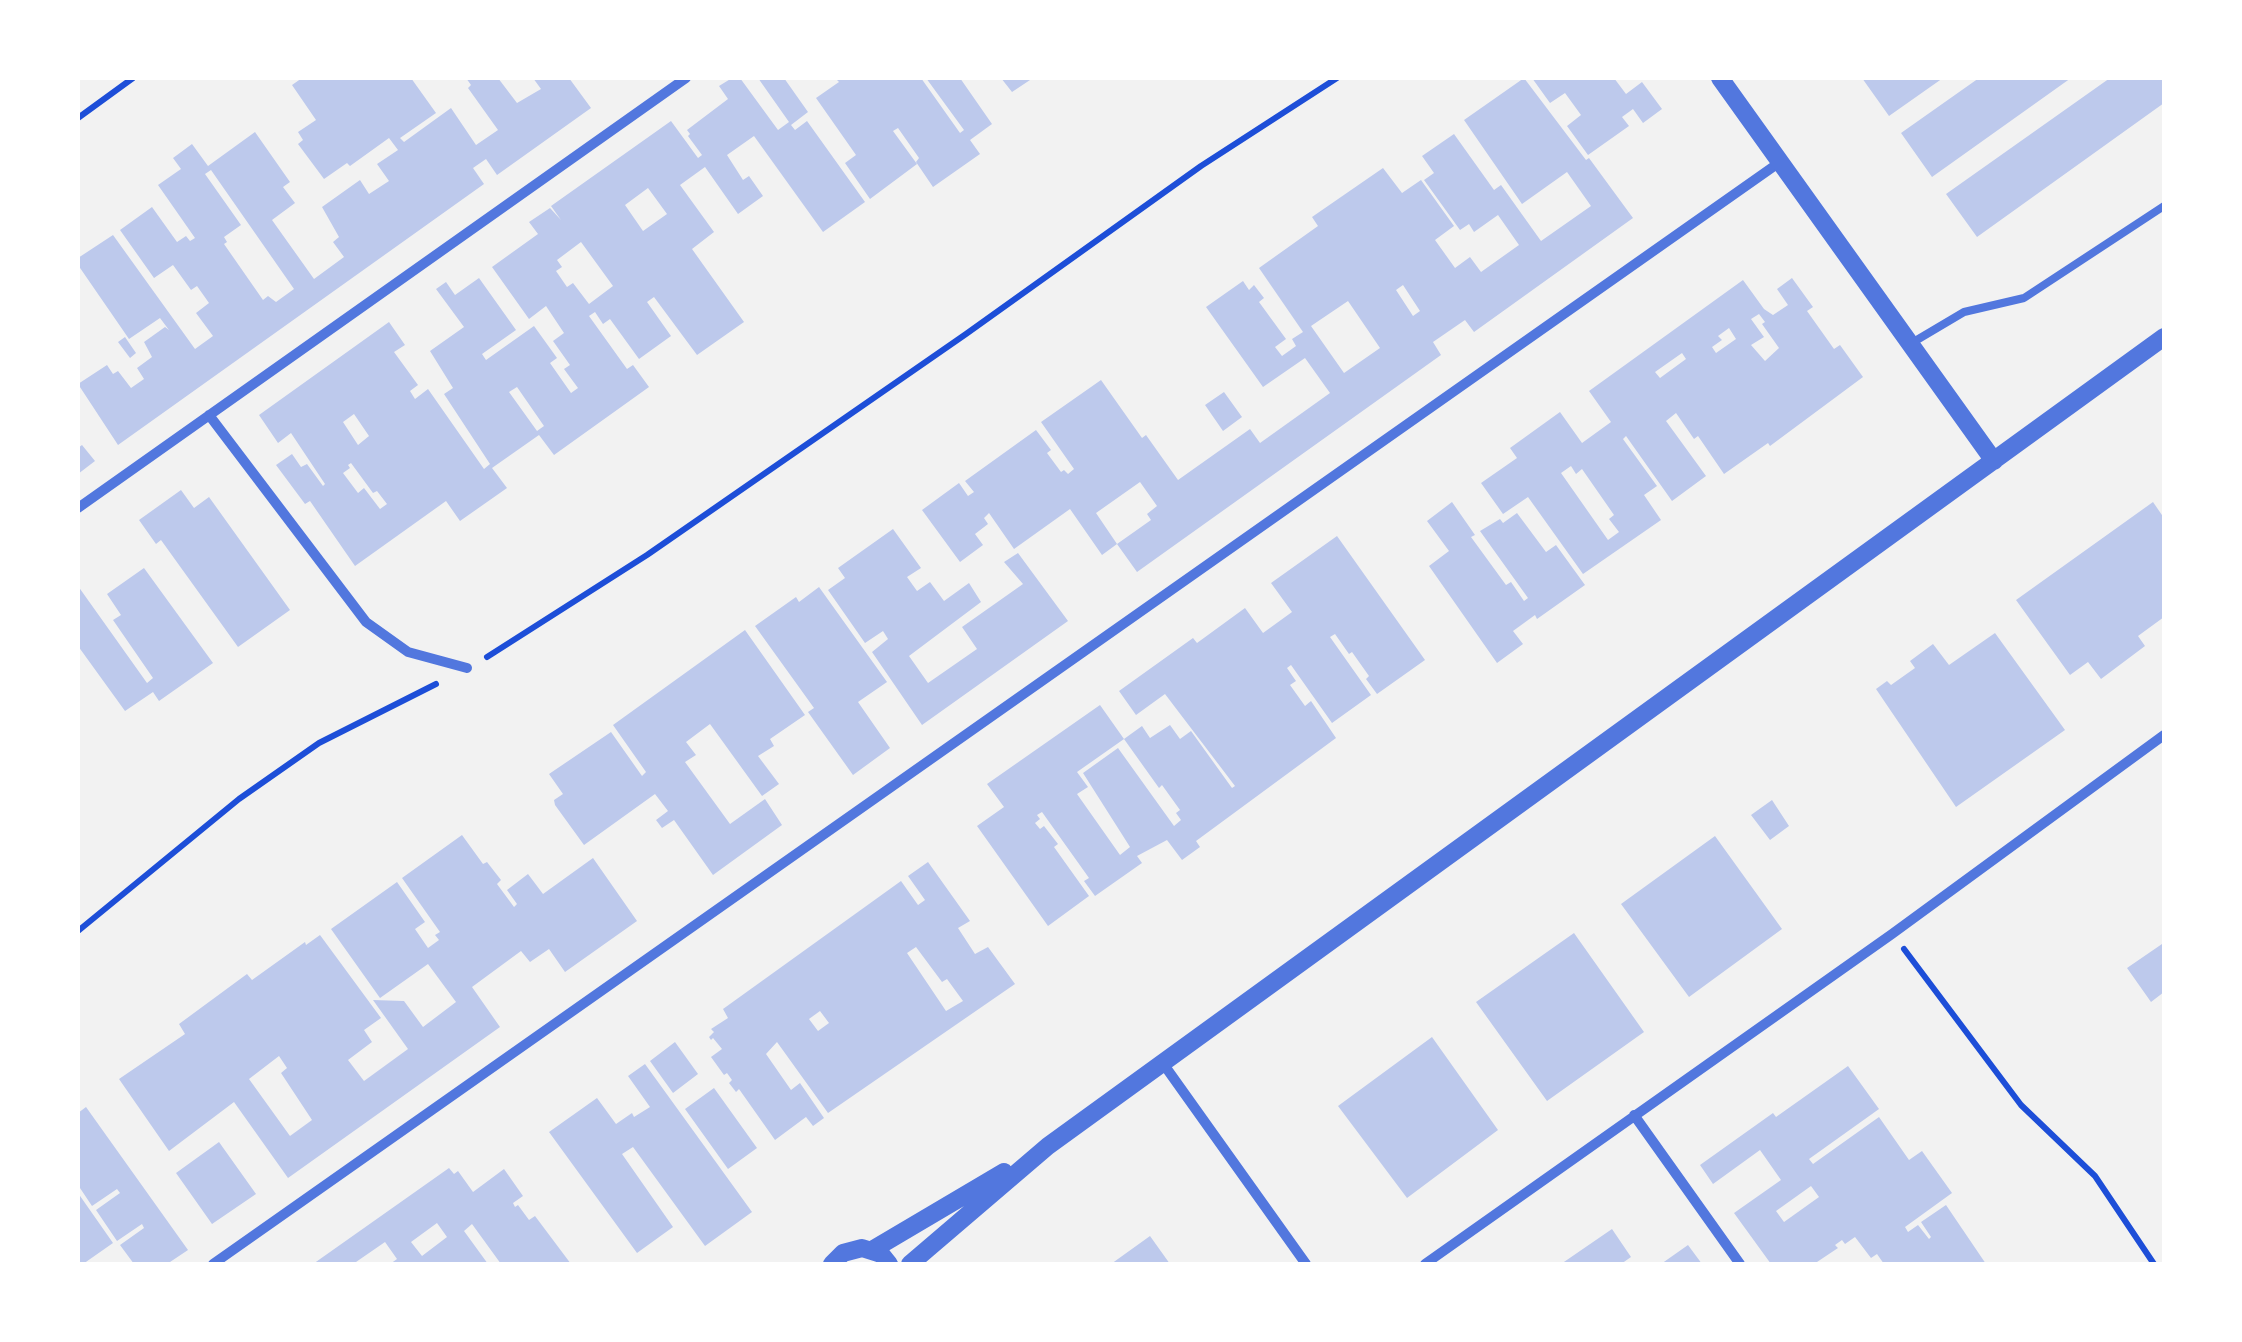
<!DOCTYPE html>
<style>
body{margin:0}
#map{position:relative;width:2242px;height:1342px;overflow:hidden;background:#f2f2f2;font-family:Roboto,sans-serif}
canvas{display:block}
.frame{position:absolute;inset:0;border:80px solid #fff;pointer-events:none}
</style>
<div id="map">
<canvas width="2242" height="1342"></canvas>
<div class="frame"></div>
</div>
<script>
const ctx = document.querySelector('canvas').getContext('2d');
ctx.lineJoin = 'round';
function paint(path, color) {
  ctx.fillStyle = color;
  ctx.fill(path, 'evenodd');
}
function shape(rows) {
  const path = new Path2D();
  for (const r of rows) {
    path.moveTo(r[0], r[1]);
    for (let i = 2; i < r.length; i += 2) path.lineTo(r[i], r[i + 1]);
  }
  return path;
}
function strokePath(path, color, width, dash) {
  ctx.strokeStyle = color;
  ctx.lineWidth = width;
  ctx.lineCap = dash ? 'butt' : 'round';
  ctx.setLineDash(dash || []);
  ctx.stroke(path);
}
paint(shape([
 [302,78,411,78,436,113,400,138,404,142,451,108,476,145,498,130,468,88,471,85,466,78,498,78,517,103,541,89,533,78,569,78,591,108,497,175,486,159,473,168,484,184,118,445,78,384,107,365,113,374,118,371,131,388,144,379,137,368,152,357,144,342,165,327,169,330,160,318,129,339,78,265,78,258,113,235,195,349,213,336,196,313,209,303,197,286,191,290,173,265,154,278,120,230,152,207,177,242,186,236,190,241,195,238,158,185,181,169,173,158,192,144,208,166,255,132,290,182,283,187,295,203,272,220,314,279,344,257,333,242,339,237,322,207,360,180,369,194,389,181,377,164,398,150,389,138,350,166,347,163,324,179,298,144,303,140,298,132,316,120,292,85],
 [211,170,294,289,276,302,268,296,263,300,224,244,227,242,224,237,241,225,205,174],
 [732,78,740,78,778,130,789,122,758,78,784,78,808,112,791,125,795,130,807,121,865,202,823,232,754,136,727,155,743,180,749,176,763,196,738,214,705,167,680,185,714,232,692,249,744,322,697,355,654,297,647,302,671,336,639,359,610,319,603,324,595,312,589,316,627,369,633,365,649,387,554,455,539,435,492,468,507,488,460,521,446,501,355,566,310,501,305,504,276,465,292,454,301,467,307,464,323,486,325,484,291,433,278,443,259,415,389,322,405,345,394,352,418,385,410,391,415,399,428,389,484,469,490,464,444,394,453,388,430,351,464,327,436,289,446,282,455,295,479,278,516,330,482,354,486,360,534,326,557,358,550,363,571,393,578,388,564,369,570,365,553,341,564,333,546,306,529,319,492,267,538,234,529,222,550,208,561,220,551,206,671,121,698,158,702,155,688,136,690,134,687,130,728,99,719,86],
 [648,188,667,214,643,231,625,205],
 [581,242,613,286,589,304,573,283,567,287,556,271,562,267,557,260],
 [517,387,544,426,537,431,509,392],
 [354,414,369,436,358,445,343,422],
 [351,463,373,493,377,491,387,504,380,509,364,488,358,493,343,473,350,468,348,465],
 [835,78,921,78,960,133,964,130,926,78,960,78,992,124,970,140,980,154,933,187,916,162,919,158,898,128,893,131,917,164,870,199,845,163,856,155,816,98,839,82],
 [1001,78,1033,78,1012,92],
 [1524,78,1586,160,1589,158,1633,218,1474,332,1465,320,1433,342,1441,355,1137,572,1117,544,1151,520,1147,514,1157,506,1140,482,1096,513,1117,544,1102,555,1070,509,1014,549,989,513,984,518,988,524,975,534,983,545,960,562,922,510,959,483,968,496,974,492,965,481,1036,430,1051,450,1047,453,1061,472,1064,470,1068,474,1074,469,1041,422,1101,380,1142,438,1146,435,1178,480,1250,429,1260,443,1330,393,1305,358,1263,387,1206,307,1243,281,1249,290,1254,285,1264,298,1259,302,1286,339,1275,347,1282,356,1296,346,1292,339,1303,332,1259,268,1318,226,1312,217,1383,168,1402,193,1421,180,1454,226,1435,240,1455,268,1470,257,1481,272,1519,245,1498,215,1474,232,1469,224,1460,230,1424,180,1434,173,1422,156,1454,134,1494,190,1501,185,1541,241,1591,206,1567,172,1522,204,1464,120],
 [1403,285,1420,311,1413,316,1396,290],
 [1348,301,1380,348,1344,373,1311,326],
 [1532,78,1614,78,1626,94,1642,82,1662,109,1643,123,1633,109,1622,117,1629,126,1588,155,1567,126,1581,115,1565,93,1550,103],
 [1862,78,1943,78,1889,116],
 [1979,78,2071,78,1932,177,1901,133],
 [2110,78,2164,78,2164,103,1977,237,1946,194],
 [1792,278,1813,307,1807,311,1834,349,1840,345,1863,377,1770,446,1768,443,1724,474,1698,436,1694,439,1676,413,1666,421,1706,476,1672,501,1626,436,1623,439,1657,486,1644,495,1661,520,1583,574,1528,497,1503,514,1481,483,1517,458,1510,448,1560,412,1582,443,1611,422,1589,391,1743,280,1764,309,1773,315,1788,305,1777,289],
 [1759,314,1765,322,1762,324,1779,348,1765,361,1751,345,1764,337,1751,319],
 [1729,328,1736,339,1716,353,1712,347,1722,340,1718,336],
 [1682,353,1686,359,1660,378,1655,372],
 [1571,466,1576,474,1582,469,1614,515,1609,519,1619,532,1608,540,1561,473],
 [125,337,136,353,130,358,118,342],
 [1224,392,1242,417,1223,431,1205,405],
 [82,445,95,461,78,474,78,448],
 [181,490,194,508,209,497,290,610,238,647,161,540,156,544,139,520],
 [1452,502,1475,535,1471,537,1506,585,1511,582,1524,601,1528,598,1480,531,1500,519,1503,523,1517,513,1546,552,1556,545,1585,585,1537,619,1535,615,1513,631,1523,644,1497,663,1429,566,1449,551,1427,521],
 [2153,502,2164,518,2164,617,2138,636,2145,646,2101,679,2088,662,2070,675,2016,600],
 [893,529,921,568,907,577,917,591,930,582,944,601,969,583,981,602,909,656,928,683,977,649,962,627,1023,584,1004,562,1018,553,1068,621,922,725,872,652,888,639,883,631,865,643,828,590,845,578,838,568],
 [1337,536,1425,660,1377,694,1366,679,1369,676,1352,652,1349,654,1335,634,1330,637,1371,695,1332,723,1291,665,1287,668,1296,681,1290,685,1305,706,1311,701,1336,738,1196,841,1200,847,1182,860,1167,840,1137,856,1142,863,1095,896,1084,881,1089,878,1042,812,1037,815,1040,819,1035,823,1040,829,1044,826,1058,844,1054,847,1089,896,1048,926,977,826,1004,807,987,784,1100,705,1124,739,1142,726,1150,738,1170,725,1180,739,1191,731,1232,788,1235,786,1165,694,1136,715,1119,691,1193,638,1197,643,1245,608,1263,633,1292,612,1271,583],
 [1124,739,1159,788,1162,785,1180,810,1176,813,1181,820,1174,826,1118,748,1083,773,1130,847,1120,855,1077,794,1088,787,1077,772],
 [144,568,213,663,159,701,153,692,125,711,78,646,78,586,147,683,153,678,113,620,121,615,107,594],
 [819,587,887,682,858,702,890,748,853,775,808,712,814,708,755,626,796,597,799,602],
 [745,630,805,715,770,739,774,746,758,756,779,784,762,796,710,724,686,742,696,755,685,762,730,824,765,799,782,825,713,875,674,820,662,828,656,820,668,811,655,794,584,845,555,805,554,800,563,794,549,774,611,732,642,776,646,772,613,725],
 [1995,633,2065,730,1956,807,1876,689,1887,681,1891,685,1915,668,1910,661,1933,644,1949,665],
 [1772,800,1789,826,1770,840,1751,815],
 [462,835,483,864,487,862,501,880,497,884,514,907,517,904,507,890,528,874,543,894,593,858,637,921,565,972,549,949,530,962,521,951,472,987,500,1027,288,1178,234,1102,169,1151,119,1079,185,1034,179,1024,247,974,252,980,305,942,306,945,320,935,381,1018,364,1030,372,1042,348,1060,364,1081,408,1049,373,1000,404,1001,423,1027,456,1002,428,964,380,998,331,929,397,882,425,922,415,929,428,948,439,940,435,935,440,932,402,878],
 [279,1056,287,1068,281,1073,312,1120,290,1136,249,1079],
 [1715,836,1782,929,1689,997,1621,904],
 [928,862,970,921,958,928,975,954,988,947,1015,984,828,1113,777,1042,766,1054,791,1090,800,1083,824,1118,813,1126,806,1117,775,1140,739,1089,736,1092,729,1083,732,1080,727,1073,724,1075,711,1057,722,1049,713,1038,711,1040,709,1037,714,1032,711,1029,728,1018,723,1009,901,881,918,905,925,900,908,876],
 [916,947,942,982,947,979,963,1001,946,1011,907,953],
 [820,1011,829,1023,818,1031,809,1019],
 [1574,933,1644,1032,1547,1101,1476,1002],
 [2162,944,2164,948,2164,992,2151,1002,2127,968],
 [1432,1037,1498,1130,1407,1198,1338,1106],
 [675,1042,698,1074,673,1093,650,1061],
 [645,1064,752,1212,705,1246,633,1147,622,1154,673,1227,637,1253,549,1132,597,1098,616,1124,632,1113,634,1117,650,1107,628,1076],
 [1848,1066,1879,1109,1809,1159,1813,1164,1879,1117,1909,1160,1922,1151,1952,1193,1905,1227,1908,1232,1918,1225,1929,1239,1931,1237,1921,1222,1946,1205,1986,1264,1884,1264,1877,1254,1871,1258,1855,1237,1845,1244,1842,1240,1835,1245,1838,1248,1814,1264,1771,1264,1734,1213,1781,1180,1760,1150,1713,1184,1700,1165,1773,1113,1776,1117],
 [1811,1186,1819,1197,1784,1222,1776,1211],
 [714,1088,757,1148,728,1169,685,1109],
 [86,1107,188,1250,167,1264,134,1264,120,1245,144,1228,142,1224,117,1241,96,1210,120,1193,117,1189,92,1206,78,1185,78,1113],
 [219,1142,256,1194,212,1224,176,1173],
 [449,1168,454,1174,458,1171,473,1192,504,1169,523,1196,513,1203,515,1207,518,1205,529,1220,535,1216,571,1264,501,1264,472,1224,464,1231,488,1264,390,1264,397,1259,385,1242,356,1262,357,1264,313,1264],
 [437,1223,447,1237,422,1256,411,1242],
 [78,1193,113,1243,83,1264,78,1264],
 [1612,1229,1631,1257,1621,1264,1561,1264],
 [1150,1236,1170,1264,1111,1264],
 [1688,1245,1702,1264,1661,1264]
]), '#bdc9ec');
strokePath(shape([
 [78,118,133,78],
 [487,657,647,555,966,334,1201,166,1337,78],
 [78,931,239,799,319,743,436,684],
 [1904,949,2021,1105,2095,1176,2154,1264]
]), '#1d4ed8', 6);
strokePath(shape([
 [1910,344,1964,312,2024,298,2164,206]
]), '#5277de', 8);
strokePath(shape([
 [209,415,366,622,408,652,467,668],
 [78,508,686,78],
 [1162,1062,1306,1264],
 [1634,1115,1740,1264],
 [213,1264,1780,162],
 [1425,1264,1892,934,2164,735]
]), '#5277de', 10);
strokePath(shape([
 [1720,78,1994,461],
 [872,1250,1004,1172],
 [832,1264,843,1253,862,1248,881,1254,889,1264],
 [910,1264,1048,1146,2164,337]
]), '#5277de', 18);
</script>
